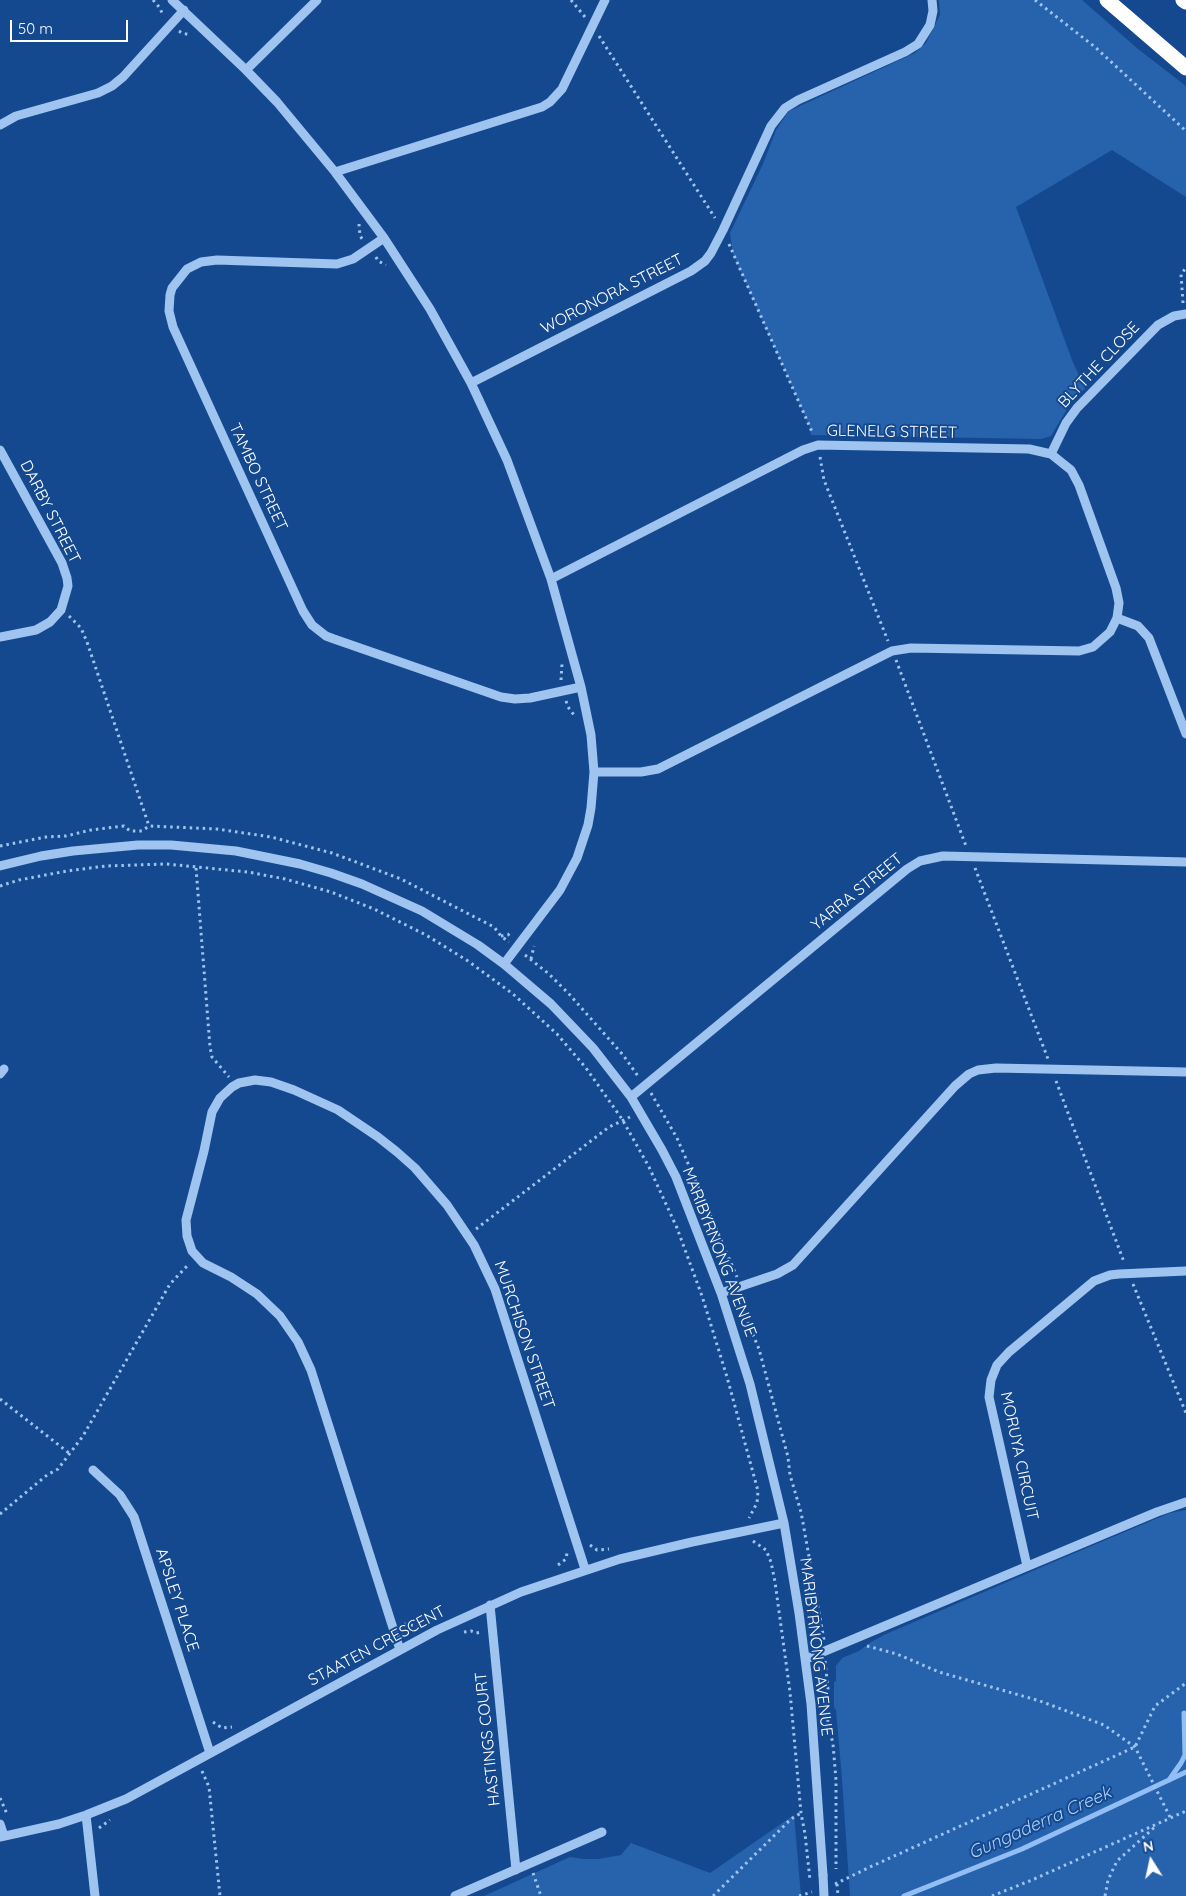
<!DOCTYPE html>
<style>
body{margin:0}
#map{position:relative;width:1186px;height:1896px;overflow:hidden;background:#15498f;font-family:Quicksand,sans-serif}
canvas{display:block}
.north{position:absolute;left:1126px;top:1836px;width:50px;height:50px;-webkit-text-stroke:4px #15498f;paint-order:stroke;rotate:350deg;font-size:14px;font-weight:700;line-height:20px;text-align:center;color:#fff}
.north::after{content:'';display:block;margin:auto;width:18px;height:22px;background:#fff;clip-path:polygon(50% 0,100% 100%,50% 72%,0 100%)}
.scale{position:absolute;left:10px;top:20px;width:118px;height:22px;box-sizing:border-box;border:2px solid #fff;border-top:0;padding-left:6px;font-size:15px;line-height:18px;white-space:nowrap;color:#fff;-webkit-text-stroke:4px #15498f;paint-order:stroke}
</style>
<div id="map">
<canvas width="1186" height="1896"></canvas>
<div class="north">N</div>
<div class="scale">50 m</div>
</div>
<script>
const ctx = document.querySelector('canvas').getContext('2d');
ctx.lineJoin = 'round';
function paint(path, color) {
  ctx.fillStyle = color;
  ctx.fill(path, 'evenodd');
}
function shape(rows) {
  const path = new Path2D();
  for (const r of rows) {
    path.moveTo(r[0], r[1]);
    for (let i = 2; i < r.length; i += 2) path.lineTo(r[i], r[i + 1]);
  }
  return path;
}
function strokePath(path, color, width, dash) {
  ctx.strokeStyle = color;
  ctx.lineWidth = width;
  ctx.lineCap = dash ? 'butt' : 'round';
  ctx.setLineDash(dash || []);
  ctx.stroke(path);
}
function label(font, color, halo, rows, align = 'center') {
  ctx.font = font + ' Quicksand,sans-serif';
  ctx.lineWidth = 4;
  ctx.setLineDash([]);
  ctx.textBaseline = 'middle';
  ctx.strokeStyle = halo;
  ctx.fillStyle = color;
  for (const [text, x, y, turn = 0] of rows) {
    ctx.save();
    ctx.translate(x, y);
    ctx.rotate((+turn || 0) * Math.PI / 180);
    ctx.textAlign = isNaN(turn) ? turn : align;
    if (halo) ctx.strokeText(text, 0, 0);
    ctx.fillText(text, 0, 0);
    ctx.restore();
  }
}
paint(shape([
 [939,0,1082,0,1138,49,1186,86,1186,197,1112,150,1016,207,1072,360,1085,389,1073,399,1051,436,1041,439,811,435,810,427,733,254,730,233,763,164,776,130,789,111,915,53,926,43,940,15],
 [1186,1510,1186,1896,850,1896,842,1779,836,1710,834,1707,834,1682,836,1681,836,1666,842,1658,859,1651,871,1642,886,1634,1070,1555,1170,1513],
 [794,1815,801,1896,484,1896,570,1857,583,1859,599,1859,621,1855,631,1843,710,1873]
]), '#2763ad');
strokePath(shape([
 [1169,1780,1181,1763,1185,1755,1184,1713],
 [904,1896,1022,1849,1186,1772]
]), '#92bef3', 5);
strokePath(shape([
 [153,0,160,8,163,16],
 [571,0,585,17],
 [1035,0,1095,47,1186,131],
 [179,31,182,33,191,35],
 [599,36,715,218],
 [359,224,360,236,363,240],
 [729,244,813,434],
 [376,257,378,261,386,265],
 [1183,303,1181,274,1186,268],
 [820,457,824,480,888,641],
 [69,616,81,628,87,642,149,826],
 [896,660,966,846],
 [561,680,562,664],
 [566,701,568,707,574,715],
 [0,846,46,837,66,836,91,830,124,826,130,831,142,831,149,826,217,829,271,837,332,853,401,879,494,927,501,936,509,942],
 [196,868,210,1047,212,1057,229,1077],
 [975,868,1048,1059],
 [0,886,19,880,67,871,106,866,166,864,248,872,285,879,331,892,374,909,426,935,468,961,513,994,557,1034,586,1068,622,1119,649,1167,677,1228,702,1296,727,1377,758,1491,757,1503,749,1518],
 [501,936,508,935,512,931],
 [525,955,549,974,570,995,623,1055,638,1076],
 [531,959,534,946],
 [1056,1081,1124,1262],
 [651,1093,677,1138,737,1277],
 [476,1229,609,1127,630,1117],
 [1133,1284,1186,1413],
 [744,1298,746,1304,743,1311,759,1349,788,1457,790,1475,801,1512,824,1640],
 [0,1399,69,1453],
 [0,1514,47,1475,58,1469,83,1436,170,1284,189,1264],
 [753,1541,766,1550,771,1562,775,1582,790,1692,801,1813,805,1834,810,1880],
 [590,1545,597,1550,609,1549],
 [558,1565,566,1559,567,1553],
 [404,1624,417,1626],
 [464,1632,471,1631,476,1633,482,1632],
 [867,1646,897,1654,939,1672,1040,1701,1104,1725,1135,1747,1170,1817],
 [825,1661,828,1689,827,1717,833,1744,836,1780,836,1869],
 [213,1722,222,1728,232,1727],
 [202,1771,209,1787,220,1896],
 [0,1798,7,1814],
 [99,1828,110,1820],
 [533,1873,541,1896],
 [835,1884,870,1867,1135,1747,1155,1706,1186,1683],
 [713,1896,791,1819,801,1813],
 [799,1896,812,1892],
 [992,1896,1032,1880,1186,1811],
 [1105,1896,1108,1880,1117,1861,1157,1825]
]), '#a0c4f0', 3, [2.5, 4]);
strokePath(shape([
 [172,0,246,70,277,102,335,172,384,238,430,309,471,383,507,460,551,579,581,687,591,735,594,772,591,808,588,825,577,858,560,890,504,964],
 [246,70,317,0],
 [0,125,16,116,98,93,112,86,123,77,184,10],
 [335,172,542,107,550,102,562,89,605,0],
 [384,238,353,259,337,264,217,260,201,262,187,269,172,288,170,295,169,311,173,327,303,611,312,625,326,636,334,639,501,697,515,699,530,698,581,687],
 [471,383,691,271,705,261,711,253,723,230,771,126,785,108,798,100,905,52,918,44,930,25,933,11,932,0],
 [0,450,62,563,67,578,68,586,61,610,50,622,36,630,0,637],
 [1051,454,1066,423,1077,408,1158,325,1174,316,1186,314],
 [551,579,803,450,818,445,1029,449,1051,454,1071,470,1079,485,1116,588,1119,603,1117,618,1110,632,1093,647,1079,651,911,648,892,651,658,769,641,772,594,772],
 [1117,618,1138,626,1149,638,1186,734],
 [0,866,41,856,73,851,138,845,171,845,236,851,300,864,331,873,362,884,422,911,478,945,504,964,551,1004,593,1048,631,1097,662,1150,676,1177,721,1293,750,1384,784,1523,799,1613,811,1704,823,1875],
 [0,1074,4,1069],
 [631,1097,907,869,920,861,943,856,1186,862],
 [721,1293,777,1274,793,1265,955,1086,969,1074,978,1070,996,1068,1186,1072],
 [93,1470,120,1495,134,1517,210,1753],
 [1027,1566,989,1397,991,1380,997,1365,1009,1352,1094,1281,1110,1275,1119,1274,1186,1271],
 [490,1605,516,1870],
 [400,1650,311,1370,298,1342,280,1316,257,1294,231,1277,203,1263,192,1251,187,1236,186,1220,204,1151,212,1112,220,1098,232,1087,239,1083,255,1080,271,1082,294,1090,338,1110,378,1137,397,1152,415,1168,447,1205,474,1245,495,1289,585,1569],
 [806,1659,1157,1512,1186,1502],
 [86,1815,95,1896],
 [0,1824,4,1836],
 [0,1837,59,1824,86,1815,126,1799,437,1630,521,1592,620,1559,692,1542,784,1523],
 [455,1896,602,1832]
]), '#a0c4f0', 9);
strokePath(shape([
 [1107,0,1186,68],
 [1183,0,1186,2]
]), '#fff', 15);
strokePath(shape([
 [837,1884,838,1896]
]), '#a0c4f0', 3, [2.5, 4]);
strokePath(shape([
 [823,1875,824,1896]
]), '#a0c4f0', 9);
label('16px', '#fff', '#15498f', [
 ["WORONORA STREET",612,294,-27],
 ["BLYTHE CLOSE",1099,365,-47],
 ["GLENELG STREET",892,432,1],
 ["TAMBO STREET",258,477,65],
 ["DARBY STREET",50,512,63],
 ["YARRA STREET",857,892,-39],
 ["MARIBYRNONG AVENUE",719,1252,69],
 ["MURCHISON STREET",524,1335,71],
 ["MORUYA CIRCUIT",1019,1456,78],
 ["APSLEY PLACE",177,1600,72],
 ["STAATEN CRESCENT",377,1646,-28],
 ["MARIBYRNONG AVENUE",816,1647,83],
 ["HASTINGS COURT",488,1739,-96]
]);
label('italic 18px', '#accef7', '#15498f', [
 ["Gungaderra Creek",1040,1823,-24]
]);
</script>
